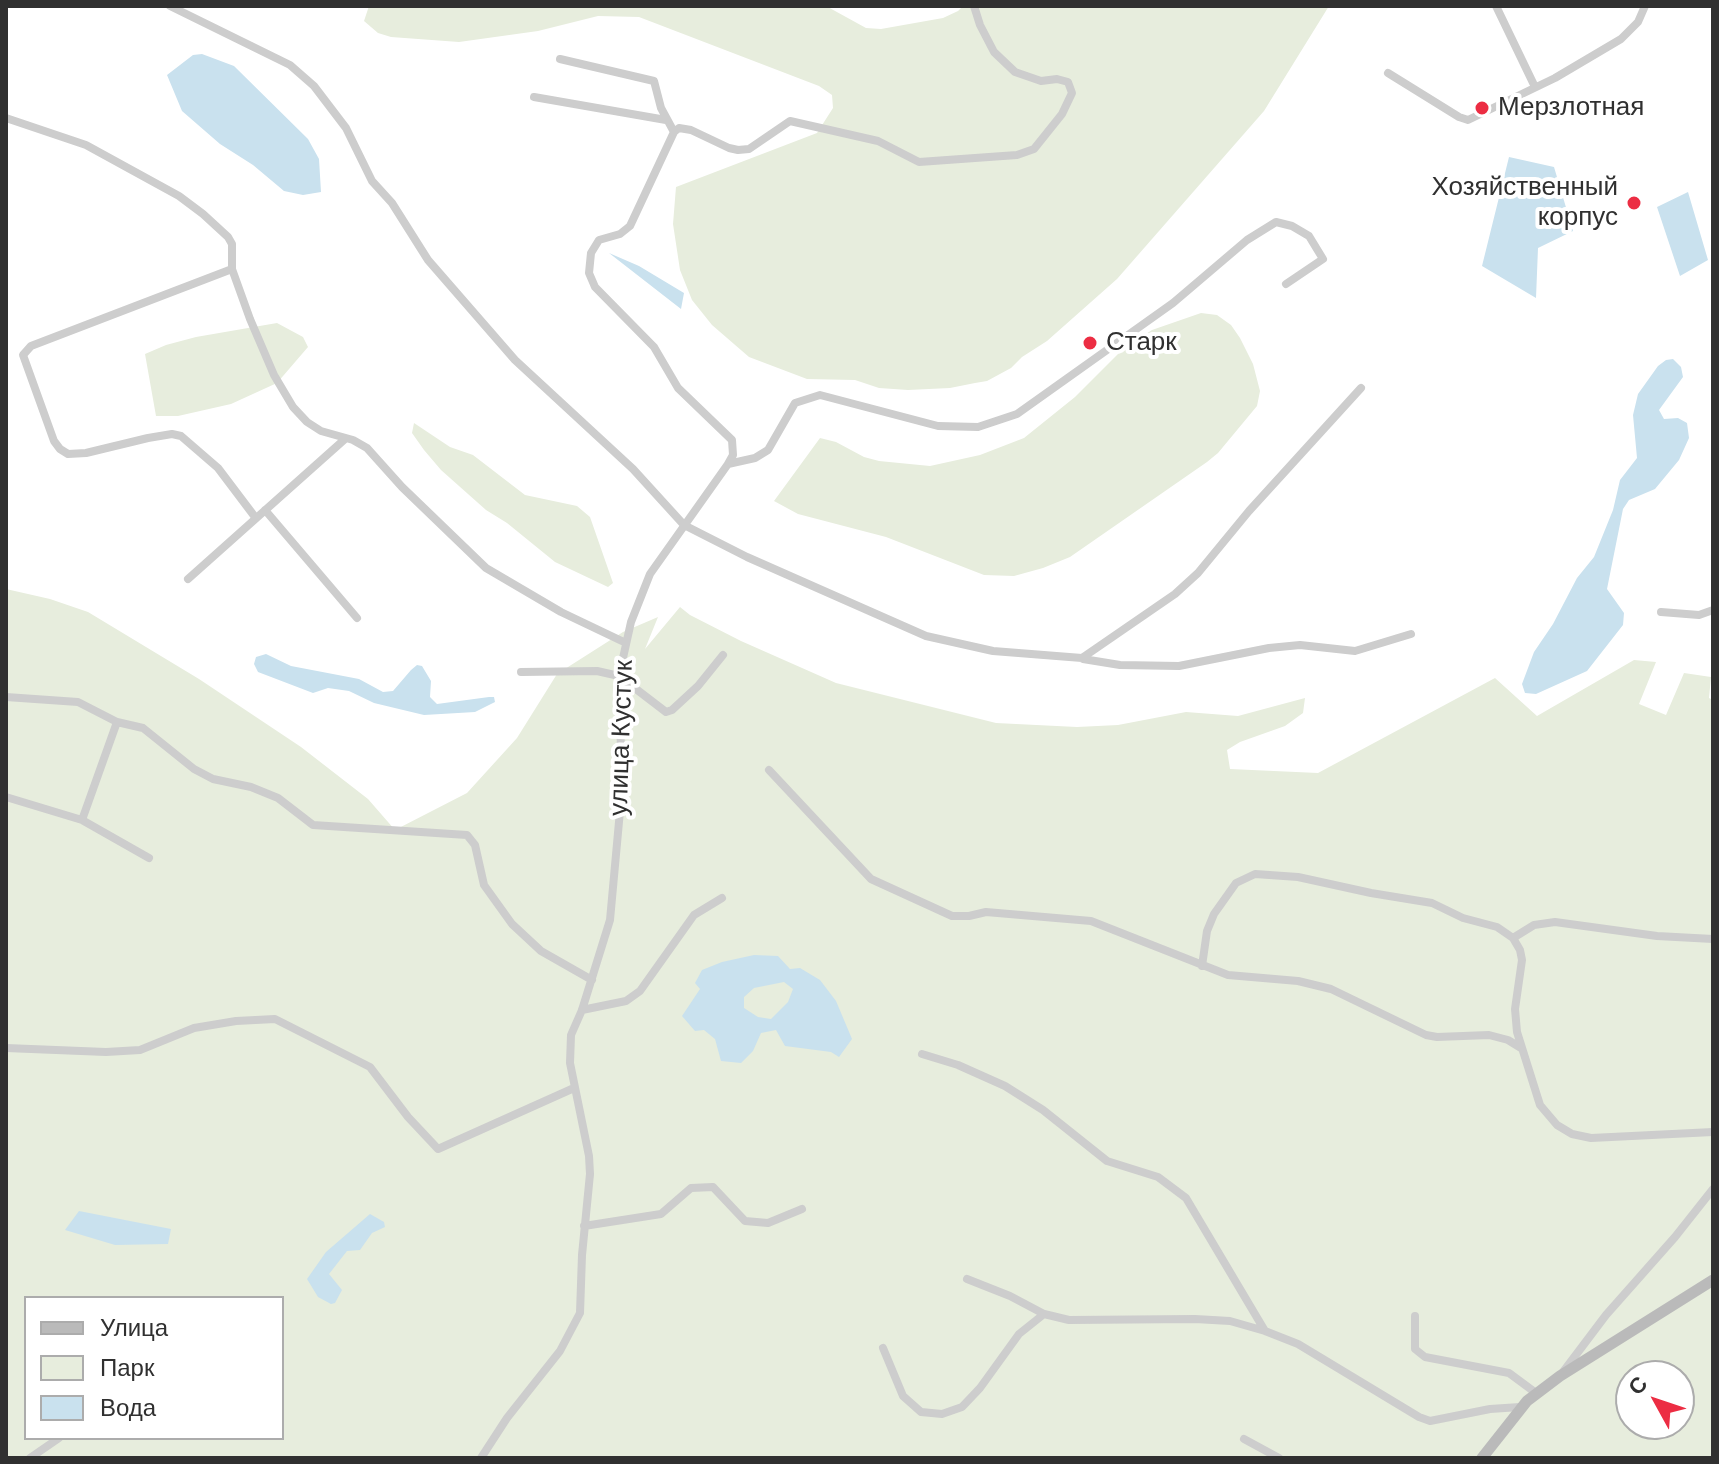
<!DOCTYPE html>
<meta charset="utf-8">
<style>
body{margin:0}
#map{position:relative;width:1719px;height:1464px;overflow:hidden;background:#fff;font-family:Helvetica,sans-serif}
canvas{display:block}
.frame{position:absolute;inset:0;border:8px solid #303030;pointer-events:none}
.legend{position:absolute;left:24px;top:1296px;width:260px;height:144px;box-sizing:border-box;background:#fff;border:2px solid #acacac;margin:0;padding:10px 14px;list-style:none;font-size:24px;color:#303030}
.legend li{display:flex;align-items:center;gap:16px;height:40px}
.legend b{width:40px;border:2px solid #acacac}
.north{position:absolute;left:1615px;top:1360px;width:80px;height:80px;box-sizing:border-box;background:#fff;border:2px solid #acacac;border-radius:50%;rotate:310deg;font-size:22px;font-weight:700;line-height:32px;text-align:center;color:#303030}
.north::after{content:'';display:block;margin:auto;width:28px;height:36px;background:#ec2d43;clip-path:polygon(50% 0,100% 100%,50% 72%,0 100%)}
</style>
<div id="map">
<canvas width="1719" height="1464"></canvas>
<div class="frame"></div>
<ul class="legend">
<li><b style="height:10px;background:#bababa"></b>Улица</li>
<li><b style="height:22px;background:#e7eddd"></b>Парк</li>
<li><b style="height:22px;background:#c9e1ee"></b>Вода</li>
</ul>
<div class="north">С</div>
</div>
<script>
const ctx = document.querySelector('canvas').getContext('2d');
ctx.lineJoin = 'round';
function paint(path, color) {
  ctx.fillStyle = color;
  ctx.fill(path, 'evenodd');
}
function shape(rows) {
  const path = new Path2D();
  for (const r of rows) {
    path.moveTo(r[0], r[1]);
    for (let i = 2; i < r.length; i += 2) path.lineTo(r[i], r[i + 1]);
  }
  return path;
}
function strokePath(path, color, width, dash) {
  ctx.strokeStyle = color;
  ctx.lineWidth = width;
  ctx.lineCap = dash ? 'butt' : 'round';
  ctx.setLineDash(dash || []);
  ctx.stroke(path);
}
function label(font, color, halo, rows, align = 'center') {
  ctx.font = font + ' Helvetica,sans-serif';
  ctx.lineWidth = 8;
  ctx.setLineDash([]);
  ctx.textBaseline = 'middle';
  ctx.strokeStyle = halo;
  ctx.fillStyle = color;
  for (const [text, x, y, turn = 0] of rows) {
    ctx.save();
    ctx.translate(x, y);
    ctx.rotate((+turn || 0) * Math.PI / 180);
    ctx.textAlign = isNaN(turn) ? turn : align;
    if (halo) ctx.strokeText(text, 0, 0);
    ctx.fillText(text, 0, 0);
    ctx.restore();
  }
}
paint(shape([
 [369,6,826,6,866,28,881,29,943,18,958,11,963,6,1329,6,1264,111,1117,279,1047,341,1022,357,1011,368,987,381,975,383,950,388,908,390,879,388,855,380,807,379,749,357,712,325,692,300,680,270,673,224,676,187,817,133,833,108,832,95,819,86,639,17,598,16,538,31,459,42,391,37,378,33,364,21],
 [1201,313,1217,315,1231,325,1240,338,1253,364,1260,391,1257,406,1218,453,1207,462,1070,557,1043,568,1014,576,984,575,886,537,798,514,774,501,820,438,836,442,864,457,879,461,930,466,980,455,1024,438,1075,397,1124,348,1152,330],
 [277,323,303,337,308,347,277,383,231,404,178,416,156,416,145,354,166,345,196,337],
 [414,423,450,447,473,455,525,495,577,506,590,517,613,583,608,587,555,562,507,523,486,510,441,470,424,450,412,433],
 [6,589,50,599,88,612,199,679,301,747,368,799,395,830,467,793,517,738,557,674,623,632,658,617,645,649,680,607,690,615,741,641,836,683,996,723,1077,727,1118,725,1186,712,1238,716,1305,698,1303,713,1285,726,1240,742,1227,750,1230,769,1318,773,1495,678,1537,716,1634,660,1656,662,1639,704,1666,715,1684,673,1711,677,1709,698,1713,700,1713,1458,6,1458],
 [26,1298,282,1298,282,1438,26,1438],
 [1631,1376,1679,1376,1679,1424,1631,1424]
]), '#e7eddd');
paint(shape([
 [202,54,234,66,308,139,319,159,321,192,303,195,284,191,253,165,220,144,182,111,167,75,193,55],
 [1509,157,1554,167,1573,231,1538,248,1536,298,1482,266],
 [1688,192,1708,260,1680,276,1657,207],
 [609,253,639,266,684,293,681,309],
 [1673,359,1681,367,1683,377,1659,410,1664,419,1678,418,1687,423,1689,438,1679,460,1655,489,1629,500,1623,509,1607,589,1624,613,1623,625,1587,671,1536,694,1525,693,1522,684,1534,652,1553,624,1577,578,1594,557,1613,510,1620,480,1637,458,1633,415,1638,394,1658,366,1666,360],
 [266,654,291,666,359,679,383,692,393,691,411,670,417,665,422,666,431,681,430,697,437,704,489,697,494,697,495,702,475,712,424,715,374,703,349,691,328,688,313,693,258,672,254,664,256,657],
 [754,955,778,956,790,969,800,968,820,980,836,1001,852,1039,839,1057,831,1052,785,1046,776,1030,761,1033,753,1051,741,1063,721,1061,715,1039,704,1030,695,1031,682,1016,700,989,695,983,702,970,722,962],
 [784,982,793,989,788,1002,771,1019,758,1017,744,1008,744,997,754,988],
 [79,1211,171,1229,168,1244,115,1245,65,1230],
 [370,1214,384,1222,385,1227,372,1233,360,1250,347,1251,329,1274,342,1290,335,1303,331,1304,318,1297,307,1279,326,1252]
]), '#c9e1ee');
strokePath(shape([
 [170,6,290,65,314,86,346,128,372,181,392,203,428,260,515,360,633,469,684,525,747,557,926,636,993,651,1082,658,1175,594,1198,573,1249,511,1361,388],
 [1496,6,1535,87],
 [560,59,654,81,661,108,674,132],
 [1388,73,1459,117,1468,120,1555,78,1621,39,1638,22,1645,6],
 [534,97,666,120],
 [6,118,86,145,179,196,203,214,228,237,232,244,232,269,250,319,274,375,293,407,307,422,321,431,353,440,367,448,402,487,486,568,561,612,626,643],
 [232,269,31,346,23,355,54,441,60,449,68,454,86,453,148,438,172,434,181,436,218,468,255,517],
 [728,464,733,455,732,440,678,388,654,347,595,287,589,273,591,253,599,240,620,234,630,226,674,132,679,128,691,130,729,148,738,150,749,149,790,121,878,141,919,162,1017,155,1034,149,1062,114,1072,93,1068,82,1057,79,1041,81,1015,72,994,52,980,25,974,6],
 [265,510,357,618],
 [188,579,345,439],
 [1661,612,1699,615,1713,610],
 [1083,659,1120,665,1179,666,1269,648,1300,645,1355,651,1411,634],
 [521,672,597,671,619,676,666,712,672,710,698,686,723,655],
 [6,697,78,702,117,722,143,728,194,769,213,779,251,787,278,798,313,825,467,835,475,845,484,885,512,924,541,951,592,980],
 [769,770,871,879,952,916,969,916,986,912,1091,921,1228,975,1298,981,1331,989,1426,1035,1437,1037,1489,1035,1508,1040,1521,1048],
 [6,797,82,820,117,722],
 [82,820,149,858],
 [1513,938,1534,925,1555,922,1657,936,1713,939],
 [1202,966,1207,931,1214,914,1236,883,1255,874,1298,877,1371,893,1432,903,1463,918,1497,927,1513,938,1520,950,1522,960,1515,1009,1517,1032,1540,1105,1557,1125,1572,1134,1591,1138,1713,1132],
 [582,1010,626,1001,640,991,694,915,722,898],
 [6,1048,106,1052,140,1050,194,1028,236,1021,275,1019,370,1067,408,1117,438,1149,574,1088],
 [922,1054,958,1065,1005,1086,1043,1110,1107,1161,1158,1177,1186,1198,1265,1331],
 [584,1226,661,1214,691,1188,713,1187,745,1221,768,1223,802,1209],
 [967,1279,1010,1296,1044,1314,1069,1320,1195,1319,1230,1321,1265,1331,1298,1344,1419,1417,1430,1421,1490,1409,1520,1407],
 [1415,1316,1415,1349,1425,1357,1509,1373,1536,1393],
 [883,1348,903,1396,921,1412,942,1414,962,1407,980,1388,1019,1334,1044,1314],
 [1563,1372,1606,1315,1675,1237,1713,1189],
 [1244,1439,1279,1458],
 [30,1458,59,1438],
 [481,1458,507,1418,560,1351,580,1313,582,1255,590,1174,589,1156,570,1063,571,1035,582,1010,610,920,622,789,619,676,631,622,650,574,728,464,755,458,768,450,795,403,820,395,938,426,978,427,1017,414,1173,303,1247,240,1276,222,1292,226,1309,236,1323,259,1286,284]
]), '#cdcdcd', 8);
strokePath(shape([
 [1482,1458,1527,1401,1560,1376,1713,1280]
]), '#bababa', 11);
for (const [x, y, r, color] of [
 [1482,108,8,"#ec2d43"],
 [1634,203,8,"#ec2d43"],
 [1090,343,8,"#ec2d43"]
]) {
  const dot = new Path2D();
  dot.arc(x, y, r, 0, 2 * Math.PI);
  ctx.fillStyle = color;
  ctx.fill(dot);
  strokePath(dot, '#fff', 3);
}
label('26px', '#303030', '#fff', [
 ["Мерзлотная",1498,108],
 ["Хозяйственный",1618,188,"right"],
 ["корпус",1618,218,"right"],
 ["Старк",1106,343]
], 'left');
label('26px', '#303030', '#fff', [
 ["улица Кустук",622,738,-88]
]);
</script>
